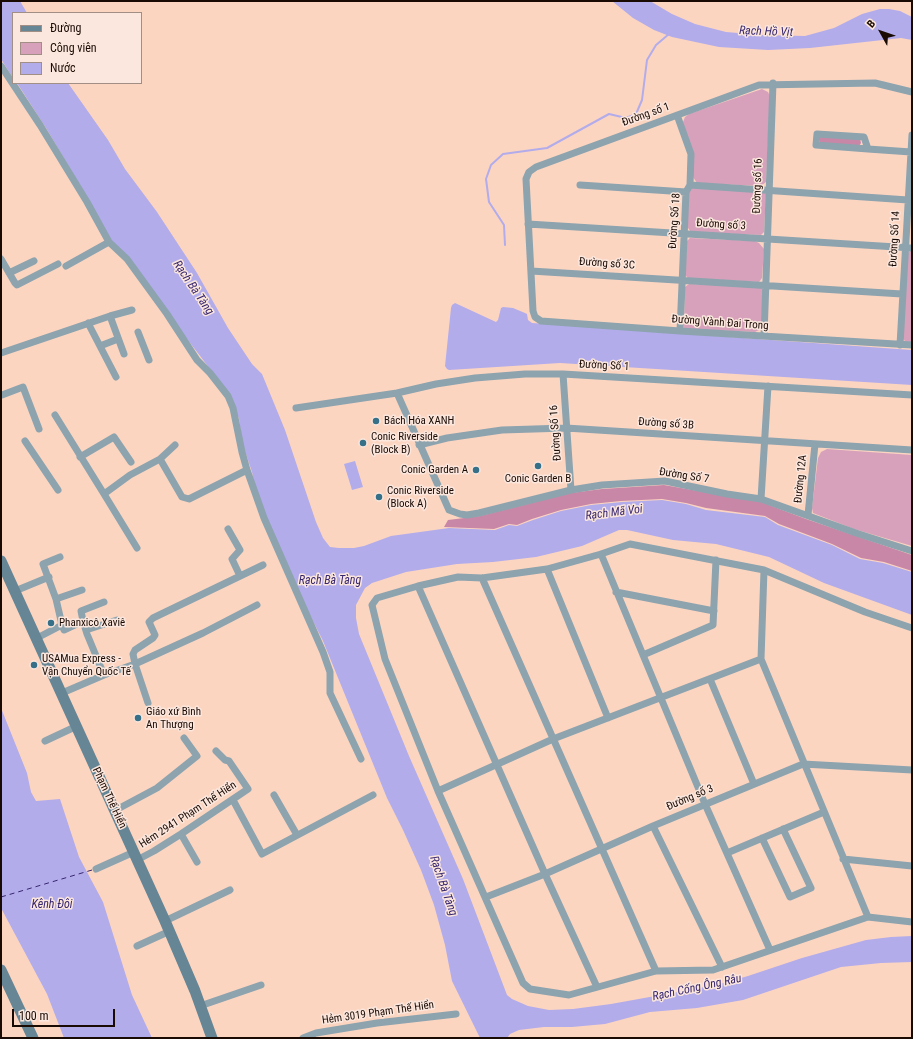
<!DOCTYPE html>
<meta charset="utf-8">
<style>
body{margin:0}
#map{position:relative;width:913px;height:1039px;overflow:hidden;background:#fcd5c1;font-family:"Roboto Condensed",sans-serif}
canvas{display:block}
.frame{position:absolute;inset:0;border:2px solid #190a03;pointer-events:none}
.legend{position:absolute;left:12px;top:12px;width:130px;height:72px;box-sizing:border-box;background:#fbe7dd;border:1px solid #a18f86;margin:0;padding:5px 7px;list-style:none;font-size:12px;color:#190a03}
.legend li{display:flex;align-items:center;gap:8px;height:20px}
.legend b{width:20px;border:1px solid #a18f86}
.north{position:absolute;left:861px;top:12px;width:40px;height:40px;-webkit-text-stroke:3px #fbe7dd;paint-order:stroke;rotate:310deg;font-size:11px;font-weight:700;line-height:16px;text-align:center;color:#190a03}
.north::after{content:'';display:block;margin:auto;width:14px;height:18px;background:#190a03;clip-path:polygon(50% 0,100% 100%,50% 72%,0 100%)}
.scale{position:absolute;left:12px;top:1009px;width:103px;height:18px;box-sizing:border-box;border:2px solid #190a03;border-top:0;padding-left:5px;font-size:12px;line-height:14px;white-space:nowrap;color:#190a03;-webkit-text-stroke:3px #fbe7dd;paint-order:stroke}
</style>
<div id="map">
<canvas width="913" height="1039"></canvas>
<div class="frame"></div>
<ul class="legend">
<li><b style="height:5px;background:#668695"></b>Đường</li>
<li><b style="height:11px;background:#d7a1bb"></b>Công viên</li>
<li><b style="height:11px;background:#b2aceb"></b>Nước</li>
</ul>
<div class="north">B</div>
<div class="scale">100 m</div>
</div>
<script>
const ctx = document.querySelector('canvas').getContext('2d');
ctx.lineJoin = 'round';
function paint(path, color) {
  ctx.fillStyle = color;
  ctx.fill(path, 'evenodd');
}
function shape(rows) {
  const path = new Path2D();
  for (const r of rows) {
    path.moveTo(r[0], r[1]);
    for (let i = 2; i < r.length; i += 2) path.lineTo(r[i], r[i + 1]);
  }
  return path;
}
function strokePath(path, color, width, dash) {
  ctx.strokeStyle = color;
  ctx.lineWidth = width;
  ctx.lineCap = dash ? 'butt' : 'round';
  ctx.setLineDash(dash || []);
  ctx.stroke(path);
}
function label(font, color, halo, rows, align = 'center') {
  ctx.font = font + ' "Roboto Condensed",sans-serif';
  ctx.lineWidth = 3;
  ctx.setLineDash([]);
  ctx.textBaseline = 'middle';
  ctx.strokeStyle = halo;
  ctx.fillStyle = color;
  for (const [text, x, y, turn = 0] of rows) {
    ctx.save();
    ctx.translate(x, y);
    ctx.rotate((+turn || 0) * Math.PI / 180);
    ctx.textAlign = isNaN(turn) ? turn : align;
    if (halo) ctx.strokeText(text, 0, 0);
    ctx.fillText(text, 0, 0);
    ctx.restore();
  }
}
paint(shape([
 [762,89,768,92,770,96,766,182,761,186,697,183,693,177,683,122,685,117,689,114],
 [692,188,762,191,766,194,764,232,761,235,691,232,688,228,688,193],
 [690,238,755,241,759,243,764,249,762,278,759,282,688,278,685,275,687,241],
 [910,251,912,251,912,343,906,342,903,339,908,253],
 [689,284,760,287,763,289,761,329,755,332,685,329,684,328,685,287],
 [827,449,912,455,912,546,854,529,813,513,812,508,818,458,821,452]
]), '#d7a1bb');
paint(shape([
 [820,136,860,139,861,143,859,146,820,143,819,138],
 [664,485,761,502,806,519,912,555,912,571,884,562,861,558,832,544,779,524,765,516,706,508,686,503,662,499,621,501,591,504,561,510,532,519,517,525,509,524,494,529,444,527,448,520,480,516,571,493,602,489]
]), '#c987a7');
paint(shape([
 [1,1,20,1,27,13,13,13,13,78,1,59],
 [612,1,650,1,672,14,695,24,726,32,762,35,805,36,834,28,862,14,880,9,889,9,900,11,912,17,912,40,901,38,810,48,768,50,719,47,672,37,654,30,633,18],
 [17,83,68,83,108,140,125,169,157,212,197,273,228,328,252,364,262,374,285,430,316,522,323,538,330,547,339,548,354,548,364,546,391,536,449,528,495,530,509,525,517,526,533,520,561,511,591,505,622,502,662,500,686,504,706,510,765,517,778,525,832,545,860,559,883,563,912,572,912,615,824,583,769,557,716,544,673,540,627,530,619,530,582,546,536,557,493,562,457,564,406,572,372,583,365,588,356,605,356,618,359,634,409,756,463,879,507,995,512,999,528,1006,549,1010,573,1009,611,1004,716,985,748,976,802,958,866,940,891,937,912,936,912,962,881,963,841,967,743,1000,697,1008,650,1012,605,1024,572,1027,544,1027,519,1030,510,1034,507,1038,480,1038,452,981,445,945,434,905,421,870,403,830,387,798,323,641,299,593,256,492,252,472,242,442,239,419,232,400,207,365,109,237,87,197,46,128],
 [455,303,496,322,498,320,501,308,503,307,513,308,525,313,527,314,528,320,532,323,912,350,912,385,560,363,449,370,447,369,445,366,451,308,452,305],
 [355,461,363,487,352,490,344,464],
 [1,708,27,773,31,792,36,801,60,799,79,857,103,902,132,995,152,1038,64,1038,47,994,1,908]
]), '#b2aceb');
strokePath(shape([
 [505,245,504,225,489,202,486,179,491,165,503,154,547,148,609,114,626,118,636,114,642,100,647,60,656,45,669,34]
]), '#b2aceb', 2);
strokePath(shape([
 [1,897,92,870]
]), '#37266f', 1, [5, 4]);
strokePath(shape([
 [1,66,40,125,87,202,109,242,127,259,167,314,197,360,210,373,228,396,233,408,242,452,247,470,264,518,323,652,330,672,330,693,361,759],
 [912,92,875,83,759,85,536,167,529,172,526,179,533,311,535,317,541,321,680,331,912,345],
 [677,115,691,154,690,185,686,192,680,331],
 [868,149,864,137,817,134,816,145,868,149,911,152],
 [580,185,686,192],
 [690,185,908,200],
 [528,224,912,248],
 [1,259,15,283,17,285,58,264],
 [66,266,109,242],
 [531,271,902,294],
 [9,273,34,261],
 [110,316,124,354],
 [88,323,116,377],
 [138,332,149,360],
 [764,336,773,83],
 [900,345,912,135],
 [100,346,118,339],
 [1,353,110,316,132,310],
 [563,374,571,490],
 [397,393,449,510,460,514,467,515,479,513,571,490,602,485,665,481,727,494,761,499,856,533,912,551],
 [2,395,23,387,39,429],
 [296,408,397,393,436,384,475,378,525,374,563,374,912,395],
 [55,415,104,494,130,475,160,459,175,445],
 [25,441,58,490],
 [419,445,447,438,502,430,566,428,912,450],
 [80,457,114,437,131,462],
 [160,459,182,497,189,499,247,470],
 [104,494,137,548],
 [761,499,768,386],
 [808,515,815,444],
 [228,529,240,550,232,559,240,576],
 [601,554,705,804,770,950],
 [60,557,43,564,56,599,62,625,64,630,83,621,87,634,104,675],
 [547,569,608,718],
 [764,570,761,659,868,917],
 [482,578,656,971],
 [418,586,545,874,597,987],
 [15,591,49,577],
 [616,592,714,611],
 [56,599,82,590],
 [257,605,203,633,135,664,133,654,135,650,153,638,155,635,149,622,153,618,263,565],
 [83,621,81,611,104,602],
 [912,628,865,612,764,570,630,544,601,554,547,569,482,578,458,577,418,586,377,598,372,605,385,659,438,791,523,983,530,989,569,995,656,971,713,970,868,917,912,922],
 [86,630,117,620],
 [37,638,62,625],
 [643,655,713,625,716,560],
 [710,679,754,784],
 [62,693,104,675,135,664,148,703],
 [45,741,77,726],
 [438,791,553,739,761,659],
 [274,795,297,835],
 [233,800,262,854,373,795],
 [114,811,157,788,197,756,184,738],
 [653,826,722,967],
 [181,834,197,862],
 [762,838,790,897,811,888,783,829],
 [727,853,824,812],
 [843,859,912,866],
 [137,860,154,851,181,834,248,789,229,761,225,760,216,751],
 [96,869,134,852],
 [486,897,545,874,653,826,803,764,912,770],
 [165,921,230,890],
 [137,946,170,931],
 [200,1006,261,985],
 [303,1038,316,1033,377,1023,456,1014]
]), '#8da3ae', 7);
strokePath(shape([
 [1,561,165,921,195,991,212,1038],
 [1,970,33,1038]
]), '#668695', 11);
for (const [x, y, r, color] of [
 [376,421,4,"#356f88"],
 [363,443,4,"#356f88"],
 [538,466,4,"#356f88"],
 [476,470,4,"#356f88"],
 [379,497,4,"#356f88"],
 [51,623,4,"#356f88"],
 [34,665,4,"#356f88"],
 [138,718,4,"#356f88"]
]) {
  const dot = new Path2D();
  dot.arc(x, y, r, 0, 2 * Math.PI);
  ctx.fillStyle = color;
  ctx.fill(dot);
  strokePath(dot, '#fbe7dd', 1.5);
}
label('11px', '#190a03', '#fbe7dd', [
 ["Đường số 1",646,115,-20],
 ["Đường số 16",758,186,-88],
 ["Đường Số 18",675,221,-86],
 ["Đường số 3",721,225,4],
 ["Đường Số 14",895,239,-87],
 ["Đường số 3C",607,264,4],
 ["Đường Vành Đai Trong",720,323,4],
 ["Đường Số 1",604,366,3],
 ["Đường số 3B",666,424,4],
 ["Đường Số 16",556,433,-94],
 ["Đường Số 7",684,476,9],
 ["Đường 12A",801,479,-84],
 ["Phạm Thế Hiển",109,798,65],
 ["Đường số 3",690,798,-23],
 ["Hẻm 2941 Phạm Thế Hiển",188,815,-33],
 ["Hẻm 3019 Phạm Thế Hiển",378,1013,-8]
]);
label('11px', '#190a03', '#fbe7dd', [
 ["Bách Hóa XANH",384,421],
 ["Conic Riverside",371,437],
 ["(Block B)",371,450],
 ["Conic Garden A",468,470,"right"],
 ["Conic Garden B",538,479,"center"],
 ["Conic Riverside",387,491],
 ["(Block A)",387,504],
 ["Phanxicô Xaviê",59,623],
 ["USAMua Express -",42,659],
 ["Vận Chuyển Quốc Tế",42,672],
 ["Giáo xứ Bình",146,712],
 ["An Thượng",146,725]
], 'left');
label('italic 12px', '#37266f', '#fbe7dd', [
 ["Rạch Hồ Vịt",766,32,2],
 ["Rạch Bà Tàng",193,288,56],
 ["Rạch Mã Voi",614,513,-7],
 ["Rạch Bà Tàng",330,581],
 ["Rạch Bà Tàng",443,886,71],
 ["Kênh Đôi",52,905],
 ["Rạch Cống Ông Râu",697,988,-12]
]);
</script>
